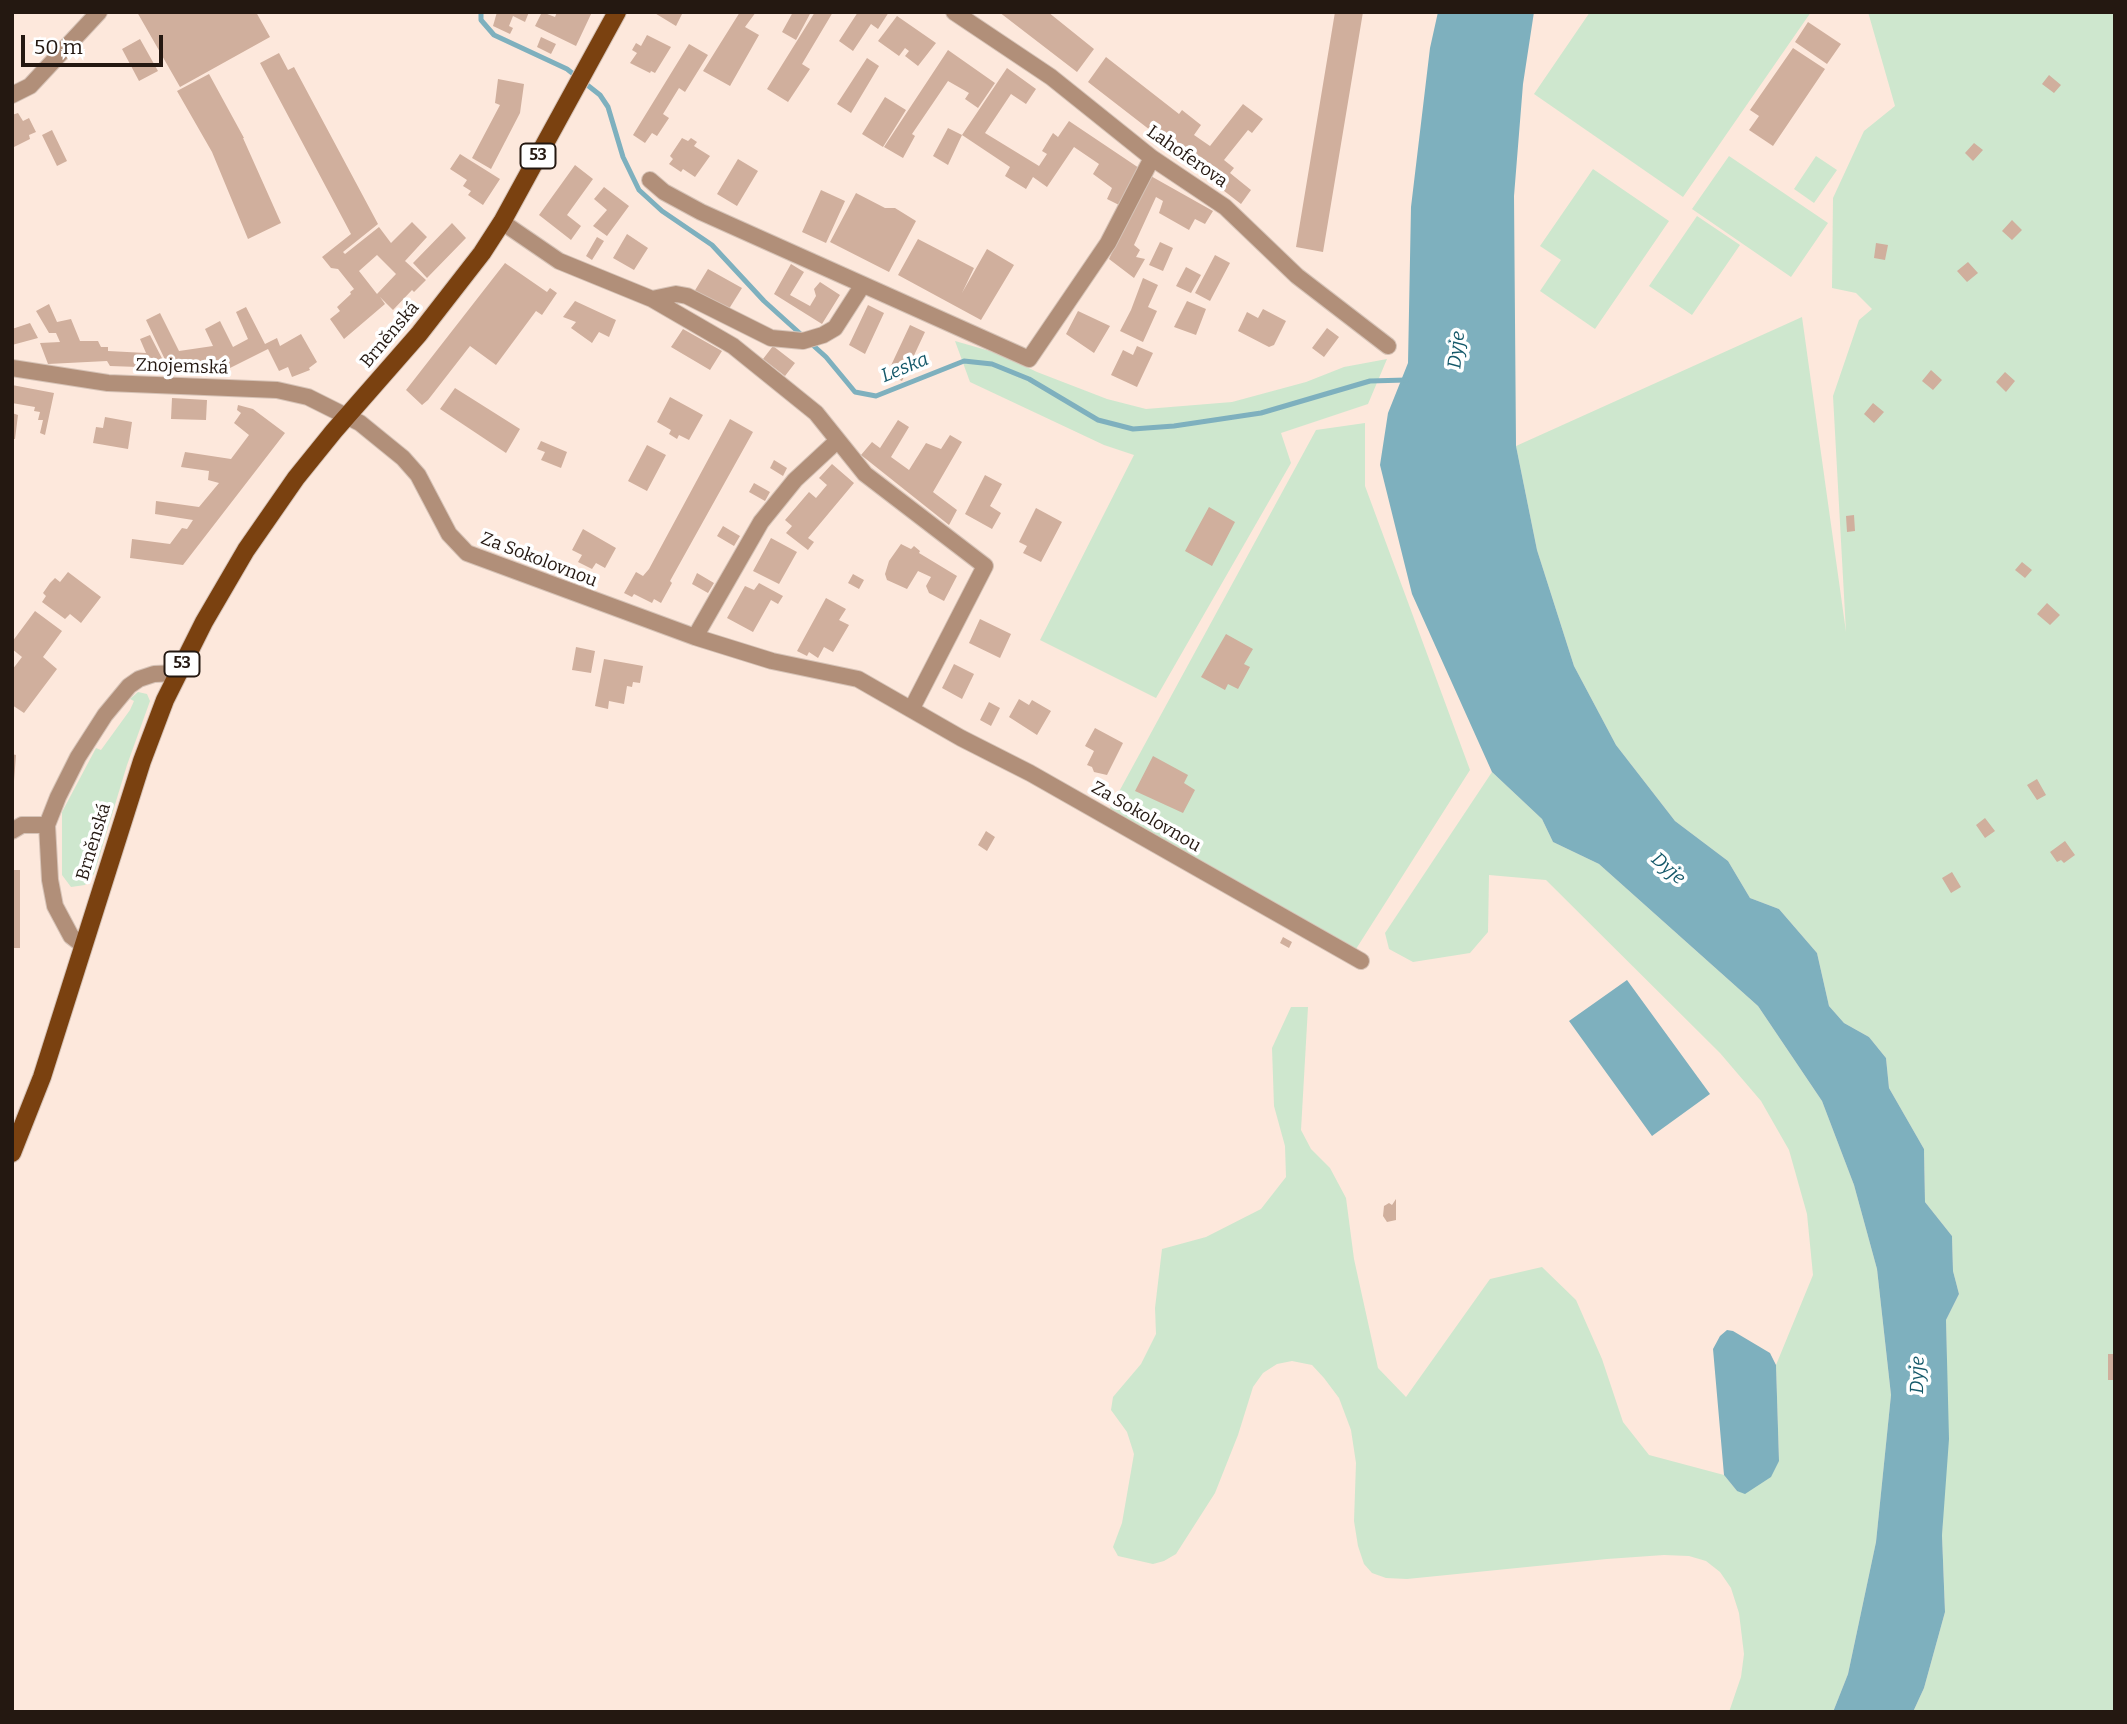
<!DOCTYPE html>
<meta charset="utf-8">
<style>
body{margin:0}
#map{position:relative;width:2127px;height:1724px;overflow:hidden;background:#fde8dc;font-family:Bitter,serif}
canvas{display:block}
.frame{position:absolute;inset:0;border:14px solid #241811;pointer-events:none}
.scale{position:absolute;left:21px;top:35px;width:142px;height:32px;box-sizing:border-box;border:4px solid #241811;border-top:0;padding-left:9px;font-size:21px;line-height:24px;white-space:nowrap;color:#241811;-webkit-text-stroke:5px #fff;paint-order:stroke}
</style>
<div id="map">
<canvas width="2127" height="1724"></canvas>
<div class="frame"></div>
<div class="scale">50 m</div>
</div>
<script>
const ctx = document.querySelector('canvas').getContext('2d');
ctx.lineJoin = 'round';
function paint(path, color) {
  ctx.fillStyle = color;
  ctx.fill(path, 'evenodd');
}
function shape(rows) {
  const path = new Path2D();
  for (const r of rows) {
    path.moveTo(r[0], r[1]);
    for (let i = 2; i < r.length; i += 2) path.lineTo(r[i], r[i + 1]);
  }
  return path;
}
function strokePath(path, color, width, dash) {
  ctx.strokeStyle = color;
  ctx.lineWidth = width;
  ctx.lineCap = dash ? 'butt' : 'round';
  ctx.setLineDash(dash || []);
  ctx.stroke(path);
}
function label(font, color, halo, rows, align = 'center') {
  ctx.font = font + ' Bitter,serif';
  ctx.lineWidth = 7;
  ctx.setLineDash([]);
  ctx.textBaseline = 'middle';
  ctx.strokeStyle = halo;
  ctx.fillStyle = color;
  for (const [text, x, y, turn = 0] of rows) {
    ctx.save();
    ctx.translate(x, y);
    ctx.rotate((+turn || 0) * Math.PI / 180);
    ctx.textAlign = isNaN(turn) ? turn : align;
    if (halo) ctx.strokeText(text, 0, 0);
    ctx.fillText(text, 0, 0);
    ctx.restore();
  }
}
paint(shape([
 [1590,12,1811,12,1683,197,1534,94],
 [1868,12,2115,12,2115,1712,1913,1712,1924,1688,1945,1612,1942,1535,1947,1375,1946,1320,1959,1294,1953,1271,1952,1236,1925,1202,1924,1149,1889,1088,1886,1058,1869,1037,1844,1023,1829,1006,1817,953,1779,909,1750,898,1728,861,1675,821,1616,745,1574,666,1537,550,1516,446,1802,317,1846,632,1833,396,1859,320,1872,309,1856,293,1832,288,1833,198,1864,131,1895,106],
 [1729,156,1828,223,1791,277,1692,209],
 [1816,156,1837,170,1814,203,1794,189],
 [1593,169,1669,221,1595,329,1540,291,1561,260,1540,246],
 [1697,216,1740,245,1692,315,1649,286],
 [955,341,997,353,1037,372,1107,399,1146,409,1232,402,1306,382,1344,367,1387,359,1368,404,1281,433,1291,463,1156,698,1040,640,1134,455,1104,445,970,382],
 [1365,423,1365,486,1470,770,1356,949,1109,810,1316,430],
 [138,692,147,694,150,701,127,765,94,874,85,885,71,887,62,875,62,812,96,748,101,750,130,710,134,701,130,699],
 [1492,772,1542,819,1553,842,1599,864,1758,1006,1822,1101,1854,1185,1877,1269,1891,1395,1876,1542,1848,1674,1833,1712,1729,1712,1741,1677,1744,1654,1739,1613,1731,1588,1720,1572,1706,1561,1689,1556,1664,1555,1607,1559,1407,1579,1386,1578,1372,1573,1364,1564,1358,1546,1354,1521,1356,1463,1351,1430,1339,1398,1324,1378,1312,1365,1292,1361,1277,1364,1263,1373,1253,1387,1238,1435,1215,1493,1176,1554,1164,1561,1153,1564,1118,1556,1113,1547,1122,1523,1134,1454,1127,1432,1111,1410,1113,1397,1141,1364,1156,1334,1155,1308,1162,1249,1206,1237,1261,1209,1286,1177,1285,1146,1274,1106,1272,1048,1291,1007,1308,1007,1301,1130,1311,1149,1330,1168,1346,1198,1354,1259,1378,1368,1406,1397,1490,1279,1542,1267,1576,1300,1602,1359,1623,1422,1649,1455,1724,1475,1737,1491,1779,1461,1776,1365,1813,1275,1807,1214,1789,1150,1761,1101,1720,1053,1546,880,1489,875,1488,932,1470,953,1413,962,1389,949,1385,933]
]), '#cee7ce');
paint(shape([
 [1438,12,1534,12,1523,84,1514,196,1516,446,1537,550,1574,666,1616,745,1675,821,1728,861,1750,898,1779,909,1817,953,1829,1006,1844,1023,1869,1037,1886,1058,1889,1088,1924,1149,1925,1202,1952,1236,1953,1271,1959,1294,1946,1320,1949,1439,1942,1535,1945,1612,1924,1688,1913,1712,1833,1712,1848,1674,1876,1542,1891,1395,1877,1269,1854,1185,1822,1101,1758,1006,1599,864,1553,842,1542,819,1492,772,1412,594,1380,465,1388,413,1408,363,1411,207,1430,48],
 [1627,980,1710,1094,1652,1136,1569,1021],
 [1727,1330,1733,1331,1770,1353,1776,1365,1779,1461,1771,1477,1745,1494,1737,1491,1724,1475,1713,1349,1720,1336]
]), '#7eb0be');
strokePath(shape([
 [481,12,481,20,494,35,567,69,600,95,608,107,623,157,639,190,662,211,712,245,764,301,826,357,855,392,876,396,964,361,992,364,1029,379,1098,420,1133,429,1174,426,1261,413,1370,381,1406,380]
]), '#7eb0be', 5);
paint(shape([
 [137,12,256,12,270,37,180,87],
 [497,12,529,12,525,22,513,16,509,26,513,28,510,34,493,26],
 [542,12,555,17,557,12,592,12,576,46,535,26],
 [653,12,683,12,676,26],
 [740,12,756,12,745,27,759,35,730,86,703,71],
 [793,12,811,12,796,40,782,32],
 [815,12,833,12,802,64,810,69,788,102,767,89],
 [858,12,889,12,878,29,871,24,853,51,839,41],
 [999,12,1048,12,1094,49,1077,72],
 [1335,12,1363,12,1323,252,1296,247],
 [897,16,936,43,918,66,905,56,909,51,905,48,899,56,878,41],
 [1808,22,1841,44,1827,64,1795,42],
 [647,35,671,47,655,73,651,71,650,73,630,63,637,53,632,50,636,43,641,46],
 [541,37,556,44,551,54,537,47],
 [140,39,158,71,139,81,122,49],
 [689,44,708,55,685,92,679,88,663,114,669,118,657,136,652,133,645,143,633,135],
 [1793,48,1825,69,1773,146,1749,130,1759,116,1750,110],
 [948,50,995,83,978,108,965,99,969,93,948,81,912,134,915,136,903,158,884,147],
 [279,53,288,70,294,67,378,224,343,252,345,254,379,227,391,243,412,222,427,237,405,261,426,280,414,292,412,290,393,310,380,297,385,304,344,339,330,319,340,311,337,307,351,294,350,292,354,289,338,269,331,268,322,257,351,234,260,63],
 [377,255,396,274,377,294,359,271],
 [1106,57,1179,114,1182,110,1201,125,1194,135,1210,146,1243,104,1263,119,1252,133,1248,130,1224,160,1234,168,1230,173,1251,190,1241,204,1179,156,1181,154,1088,82],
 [867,58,879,66,851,113,837,104],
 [1007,68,1036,89,1026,104,1011,94,985,133,1039,166,1047,154,1042,151,1053,133,1058,137,1069,121,1139,168,1119,205,1107,199,1112,188,1093,174,1099,164,1074,147,1047,187,1033,177,1026,189,1005,176,1010,167,962,135,948,165,933,156,948,128,962,135],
 [209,74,244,138,243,138,281,223,248,239,212,152,177,91],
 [2049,75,2061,85,2054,93,2042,84],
 [498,79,524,84,520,113,491,169,472,158,500,105,495,103],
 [885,97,906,110,883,147,862,134],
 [18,113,23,121,29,118,36,132,29,135,30,139,14,147,12,115],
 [52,130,67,161,57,166,42,135],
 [682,138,688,141,691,138,697,142,694,146,710,156,695,177,683,169,681,172,669,164,673,159,670,156],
 [1974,143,1983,150,1973,161,1965,153],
 [460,154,500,179,483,205,468,195,471,191,463,186,467,180,450,169],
 [738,159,758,171,737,206,717,194],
 [575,165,593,179,567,215,581,226,571,240,539,215],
 [1149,175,1213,211,1205,224,1195,219,1189,230,1159,213,1163,201,1156,197,1134,245,1140,250,1136,257,1145,259,1134,278,1109,259],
 [604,187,629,206,607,236,593,226,607,210,594,199],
 [821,190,845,201,826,243,802,232],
 [856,193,885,208,895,208,916,221,889,272,830,242],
 [2012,220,2022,230,2012,240,2002,231],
 [452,223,466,238,427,278,413,263],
 [627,234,648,248,634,270,613,258],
 [597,237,604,241,592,260,586,256],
 [918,239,974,268,962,293,987,249,1014,265,981,320,898,275],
 [1160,242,1173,248,1163,271,1149,265],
 [1876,243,1888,245,1885,260,1874,258],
 [1215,255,1230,263,1210,301,1195,293],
 [1968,262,1978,273,1967,282,1957,271],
 [505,263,547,292,550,288,557,293,542,315,536,311,496,365,470,346,428,400,422,405,406,390],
 [791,264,804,272,790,295,810,306,816,296,814,289,820,282,840,295,822,324,774,294],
 [1186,267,1201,275,1191,293,1176,286],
 [708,269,742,288,727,312,694,292],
 [1143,278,1158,285,1148,307,1157,311,1143,342,1120,331,1131,310],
 [575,301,616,320,609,337,599,332,592,343,571,328,576,322,563,317],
 [1187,301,1206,309,1196,335,1174,327],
 [49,304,57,322,71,319,80,341,98,341,101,347,108,347,108,351,146,353,140,339,150,335,167,368,110,366,107,361,48,364,40,343,60,342,56,333,49,333,36,311],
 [868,305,884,313,865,354,849,345],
 [246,307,265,344,277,338,280,346,301,334,317,362,309,368,310,370,292,377,288,367,279,371,268,349,226,370,221,362,170,370,146,320,160,313,179,351,213,346,205,329,220,321,233,347,248,339,236,312],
 [1263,309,1286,321,1274,345,1269,347,1238,331,1247,312,1258,318],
 [1078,311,1110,326,1094,353,1066,334],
 [30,323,38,338,12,345,12,329],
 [910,325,925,332,902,381,887,374],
 [1327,328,1339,337,1324,357,1312,348],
 [683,329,722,351,710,370,671,347],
 [773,346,795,363,785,376,763,359],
 [1137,346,1153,353,1137,387,1111,375,1123,350,1133,355],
 [1931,370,1942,380,1933,390,1922,381],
 [2005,372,2015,381,2006,392,1996,382],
 [12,385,54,393,45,435,40,433,43,420,38,420,40,412,34,411,35,407,12,403],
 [455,388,520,429,506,453,440,409],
 [670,397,703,415,689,440,679,435,677,439,669,434,671,430,657,422],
 [172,398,207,400,206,420,171,419],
 [1873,403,1884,412,1874,423,1864,414],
 [238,405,253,409,285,433,183,565,130,558,132,539,170,544,182,528,187,529,193,520,155,514,156,501,199,507,219,483,208,480,209,471,181,467,185,452,231,459,249,435,234,423,241,413,237,410],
 [12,413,18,415,15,439,12,439],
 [105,417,132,422,128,449,93,443,96,427,103,428],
 [730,419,753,432,670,581,672,583,661,603,654,599,652,603,634,594,632,597,624,593,636,572,643,576,649,569],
 [898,420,909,427,891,457,909,470,926,443,941,449,950,435,962,442,933,492,957,510,949,525,861,455,872,442,880,448],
 [541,441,567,452,561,468,541,460,545,452,537,449],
 [647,445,666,455,647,491,628,481],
 [774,460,787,468,783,476,770,468],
 [832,464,854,483,808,538,814,542,808,550,786,533,792,526,785,520,809,492,816,498,827,485,819,478],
 [985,475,1002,484,990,506,1001,513,992,529,965,514],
 [754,483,770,492,765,501,749,492],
 [1209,507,1235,522,1212,566,1185,551],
 [1036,508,1062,522,1041,562,1023,553,1027,546,1019,542],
 [1854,515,1855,531,1847,532,1846,516],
 [723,526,740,536,734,546,717,536],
 [583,529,616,548,605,568,596,563,592,569,578,562,582,555,572,550],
 [771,538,797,552,779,584,753,571],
 [901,544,911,549,914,546,920,551,919,553,957,576,944,601,929,593,926,586,931,577,918,571,907,589,887,580,885,574,889,561],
 [2022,562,2032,570,2025,578,2015,570],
 [68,572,101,597,81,623,70,614,65,619,42,602,46,596,43,593,50,583,55,578,60,582],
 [697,573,714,583,708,593,692,584],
 [853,574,864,580,859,589,848,583],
 [759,583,783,596,778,604,771,600,753,632,727,618,745,586,754,590],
 [826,598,846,609,839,620,849,625,833,652,824,647,818,658,809,652,807,656,797,651],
 [2047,603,2060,615,2050,625,2037,614],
 [35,611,62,631,43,657,57,669,24,713,12,705,12,670,22,657,12,649,12,642],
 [980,619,1011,634,1000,658,969,643],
 [1226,634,1253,649,1244,664,1250,667,1238,689,1228,684,1225,690,1201,677],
 [576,647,595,651,591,673,572,670],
 [604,659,643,666,640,683,633,682,632,687,627,686,624,704,609,701,608,709,595,706],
 [954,664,974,674,962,699,942,688],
 [1019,699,1029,705,1032,700,1051,711,1037,735,1009,717],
 [989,702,1000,708,991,726,980,720],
 [1095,728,1123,743,1107,775,1094,772,1092,767,1087,765,1094,751,1085,746],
 [12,754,16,755,14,781,12,781],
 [1153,756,1188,775,1184,783,1195,790,1183,813,1135,791],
 [2037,779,2046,795,2037,800,2027,785],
 [1985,818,1995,831,1985,838,1976,825],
 [986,831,995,837,987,851,978,845],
 [2065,841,2075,855,2064,863,2061,860,2057,862,2050,852],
 [12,870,20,870,20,948,12,948],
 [1952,872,1961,887,1951,893,1942,878],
 [1283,937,1292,942,1289,948,1280,943],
 [1396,1199,1396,1220,1387,1222,1383,1216,1384,1206,1389,1203,1392,1205],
 [2108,1354,2115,1354,2115,1380,2108,1380]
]), '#d0af9d');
const street = shape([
 [954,12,1051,77,1152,158,1225,207,1297,276,1388,346],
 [12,95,30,86,99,12],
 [650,180,664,192,701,212,1029,359,1108,243,1152,158],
 [502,222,559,261,652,299,733,346,816,413,865,474,985,566,912,708],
 [652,299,676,294,687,296,771,338,803,341,823,335,835,328,862,286],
 [12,368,108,383,277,390,308,397,360,423,403,458,418,475,449,534,467,553,695,637,772,661,858,679,961,738,1030,773,1361,961],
 [695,637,761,522,795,480,837,441],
 [12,831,22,825,47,825],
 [84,946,71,936,55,906,50,880,47,825,58,797,78,757,105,715,129,686,139,679,154,674,178,673]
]);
const primary = shape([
 [12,1153,42,1077,142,761,165,700,204,622,246,550,296,478,334,431,419,334,482,253,502,222,617,12]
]);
strokePath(street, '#d6c3b7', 18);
strokePath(primary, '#d6c3b7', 20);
strokePath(street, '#b18f79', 16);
strokePath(primary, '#7a4110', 18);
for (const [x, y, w] of [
 [538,156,35],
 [182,664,35]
]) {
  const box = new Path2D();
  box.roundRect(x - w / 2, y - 12.5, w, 25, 5);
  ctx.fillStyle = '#fff';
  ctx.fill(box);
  strokePath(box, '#241811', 2);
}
label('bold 16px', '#241811', null, [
 ["53",538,156],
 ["53",182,664]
]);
label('18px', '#241811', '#fff', [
 ["Lahoferova",1187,157,35],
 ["Brněnská",390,335,-50],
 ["Znojemská",182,367,2],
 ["Za Sokolovnou",539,560,21],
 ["Za Sokolovnou",1146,817,30],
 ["Brněnská",94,842,-73]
]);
label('italic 19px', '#145869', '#fff', [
 ["Dyje",1457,350,-84],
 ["Leska",905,368,-22],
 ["Dyje",1668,869,41],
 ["Dyje",1918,1375,-89]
]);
</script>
